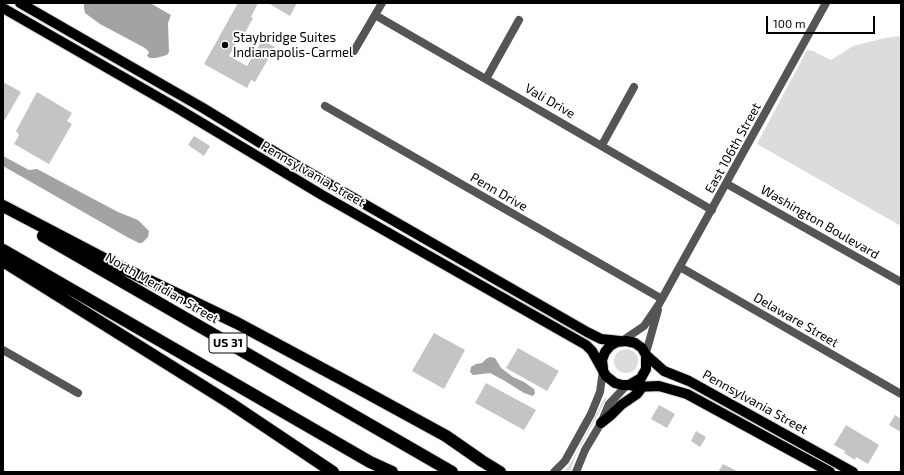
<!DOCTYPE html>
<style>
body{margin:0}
#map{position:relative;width:904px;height:475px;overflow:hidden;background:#fff;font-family:"Exo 2",sans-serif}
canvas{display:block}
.frame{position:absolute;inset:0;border:4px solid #000;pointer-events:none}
.scale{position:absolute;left:766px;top:16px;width:109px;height:18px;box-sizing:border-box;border:2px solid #000;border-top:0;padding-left:5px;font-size:12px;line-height:14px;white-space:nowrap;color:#000;-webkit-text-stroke:3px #fff;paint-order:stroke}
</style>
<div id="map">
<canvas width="904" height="475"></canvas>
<div class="frame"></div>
<div class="scale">100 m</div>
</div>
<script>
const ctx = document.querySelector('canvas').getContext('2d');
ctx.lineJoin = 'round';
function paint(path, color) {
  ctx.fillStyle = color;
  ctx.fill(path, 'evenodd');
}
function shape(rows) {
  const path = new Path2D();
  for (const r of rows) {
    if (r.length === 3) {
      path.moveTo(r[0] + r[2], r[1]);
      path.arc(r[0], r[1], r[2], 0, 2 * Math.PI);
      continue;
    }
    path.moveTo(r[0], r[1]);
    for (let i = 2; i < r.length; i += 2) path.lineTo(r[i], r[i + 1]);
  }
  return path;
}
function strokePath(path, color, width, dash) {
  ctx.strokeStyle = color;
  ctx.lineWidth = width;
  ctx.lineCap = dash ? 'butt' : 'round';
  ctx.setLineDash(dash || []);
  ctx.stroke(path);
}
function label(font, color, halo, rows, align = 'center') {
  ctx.font = font + ' "Exo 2",sans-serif';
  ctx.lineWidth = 3.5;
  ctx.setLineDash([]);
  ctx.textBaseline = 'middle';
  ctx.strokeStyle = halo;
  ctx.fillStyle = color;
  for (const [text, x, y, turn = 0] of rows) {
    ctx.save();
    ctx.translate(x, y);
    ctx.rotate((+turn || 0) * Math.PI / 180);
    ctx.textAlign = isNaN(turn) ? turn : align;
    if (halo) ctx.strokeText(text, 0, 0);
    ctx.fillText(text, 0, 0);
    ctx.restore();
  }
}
paint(shape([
 [901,36,901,226,757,144,807,50,813,51,831,60,853,46,885,38],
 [626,361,12],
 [605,397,607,398,576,455,570,472,564,472,573,459]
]), '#dcdcdc');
paint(shape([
 [84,3,150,3,171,15,168,23,169,52,167,55,156,58,150,58,147,56,149,52,145,48,100,24,85,13,84,8],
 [3,156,29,170,37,169,118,212,138,220,149,231,148,237,142,243,139,243,127,237,3,166],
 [490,357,495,358,501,368,513,377,524,382,534,389,535,393,533,396,524,393,505,381,490,373,473,375,470,372,471,367,476,364,482,363,486,359]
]), '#a3a3a3');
paint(shape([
 [238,3,258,3,251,17,253,18,240,42,237,41,229,56,247,66,262,40,275,47,255,82,251,80,247,88,204,64],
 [268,3,297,3,290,16],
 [3,82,21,92,3,123],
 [37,92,72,113,67,121,72,124,49,164,14,144,19,135,16,131],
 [194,136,210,146,204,156,188,145],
 [434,333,465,350,444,389,412,371],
 [518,348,559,371,547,391,506,368],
 [486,383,536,410,524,430,475,403],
 [659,405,675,414,667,428,651,419],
 [895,415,901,419,901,432,889,425],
 [846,425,879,445,868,464,856,457,855,460,844,453,845,451,834,445],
 [696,431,706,437,700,447,691,441],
 [723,464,739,472,718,472]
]), '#c4c4c4');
const major = shape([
 [20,3,203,108,293,163,587,332,601,339,620,341],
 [3,8,177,108,322,195,586,345,592,351,606,376,615,383,622,385,629,385,641,378,646,369,646,355,642,348,635,343,626,341,617,342,610,346,605,352,602,360,603,368],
 [646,355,664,371,689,381,853,472],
 [630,385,636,387,659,386,687,394,830,472],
 [601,423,611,415,621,405,637,394,643,386]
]);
const highway = shape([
 [3,206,112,263,237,323,349,383,446,436,482,461,500,472],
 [43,236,452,472],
 [3,250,370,462,392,472],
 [3,261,230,403,333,472]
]);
strokePath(major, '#dbdbdb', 12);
strokePath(highway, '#dbdbdb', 14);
strokePath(shape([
 [375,15,712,210],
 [354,51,382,3],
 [486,79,519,20],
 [325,106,662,299],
 [602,145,634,87],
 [727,184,901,282],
 [680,267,901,394],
 [622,341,644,326,659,304,826,3],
 [3,350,78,393],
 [646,353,658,310],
 [554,472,565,461,591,414,600,392,603,370],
 [576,472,585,450,601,423,609,404,627,385]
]), '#555', 8);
strokePath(major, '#000', 10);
strokePath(highway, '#000', 12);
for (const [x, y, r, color] of [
 [225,45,4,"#000"]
]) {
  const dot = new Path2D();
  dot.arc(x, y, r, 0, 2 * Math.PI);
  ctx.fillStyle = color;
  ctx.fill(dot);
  strokePath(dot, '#fff', 1.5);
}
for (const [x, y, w] of [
 [228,343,38]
]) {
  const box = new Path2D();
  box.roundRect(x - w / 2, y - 10, w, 20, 3);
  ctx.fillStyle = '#fff';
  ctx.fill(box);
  strokePath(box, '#000', 1);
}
label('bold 12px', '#000', null, [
 ["US 31",228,343]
]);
label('13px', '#000', '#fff', [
 ["Staybridge Suites",233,38],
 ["Indianapolis-Carmel",233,53]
], 'left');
label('13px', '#000', '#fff', [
 ["Vali Drive",550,101,30],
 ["East 106th Street",733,148,-61],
 ["Pennsylvania Street",313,174,30],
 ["Penn Drive",499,192,30],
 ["Washington Boulevard",820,222,30],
 ["North Meridian Street",162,288,30],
 ["Delaware Street",796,320,30],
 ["Pennsylvania Street",755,402,29]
]);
</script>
